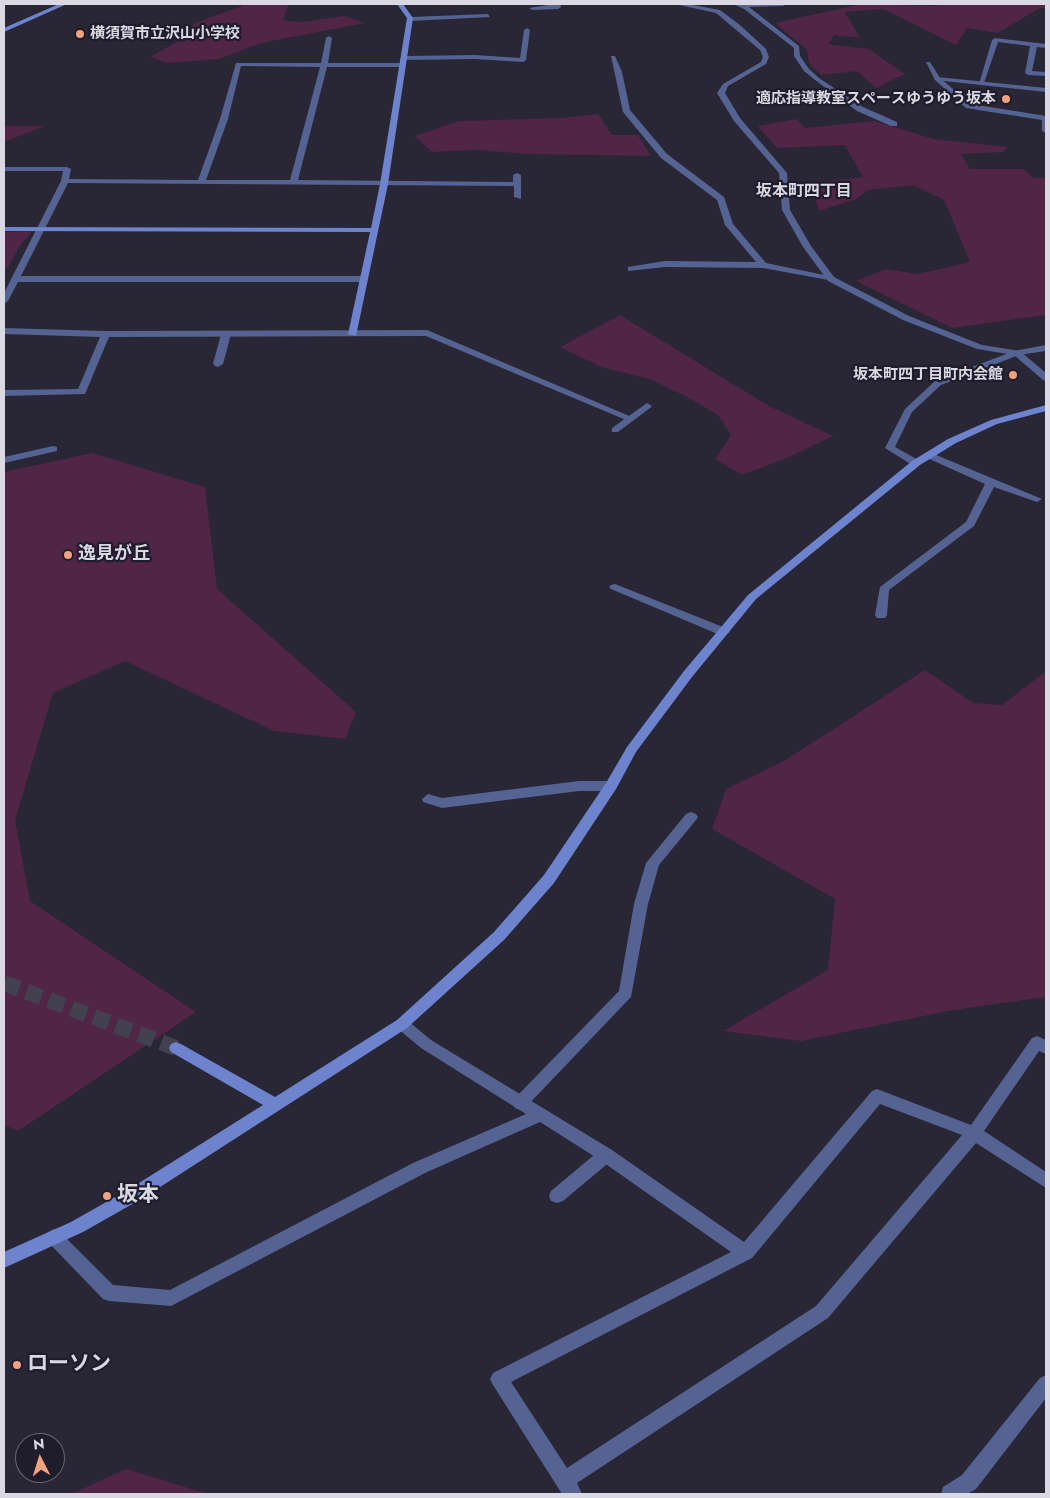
<!DOCTYPE html>
<meta charset="utf-8">
<style>
body{margin:0}
#map{position:relative;width:1050px;height:1498px;overflow:hidden;background:#292636;font-family:Jost,sans-serif}
canvas{display:block}
.frame{position:absolute;inset:0;border:5px solid #d9d8e3;pointer-events:none}
.north{position:absolute;left:15px;top:1433px;width:50px;height:50px;box-sizing:border-box;background:#1f1c2c;border:1px solid #696775;border-radius:50%;rotate:355deg;font-size:14px;font-weight:700;line-height:20px;text-align:center;color:#d9d8e3}
.north::after{content:'';display:block;margin:auto;width:18px;height:22px;background:#f1a17d;clip-path:polygon(50% 0,100% 100%,50% 72%,0 100%)}
</style>
<div id="map">
<canvas width="1050" height="1498"></canvas>
<div class="frame"></div>
<div class="north">N</div>
</div>
<script>
const ctx = document.querySelector('canvas').getContext('2d');
ctx.lineJoin = 'round';
function paint(path, color) {
  ctx.fillStyle = color;
  ctx.fill(path, 'evenodd');
}
function shape(rows) {
  const path = new Path2D();
  for (const r of rows) {
    path.moveTo(r[0], r[1]);
    for (let i = 2; i < r.length; i += 2) path.lineTo(r[i], r[i + 1]);
  }
  return path;
}
function strokePath(path, color, width, dash) {
  ctx.strokeStyle = color;
  ctx.lineWidth = width;
  ctx.lineCap = dash ? 'butt' : 'round';
  ctx.setLineDash(dash || []);
  ctx.stroke(path);
}
function label(font, color, halo, rows, align = 'center') {
  ctx.font = font + ' Jost,"Noto Sans JP",sans-serif';
  ctx.lineWidth = 4.5;
  ctx.setLineDash([]);
  ctx.textBaseline = 'middle';
  ctx.strokeStyle = halo;
  ctx.fillStyle = color;
  for (const [text, x, y, turn = 0] of rows) {
    ctx.save();
    ctx.translate(x, y);
    ctx.rotate((+turn || 0) * Math.PI / 180);
    ctx.textAlign = isNaN(turn) ? turn : align;
    if (halo) ctx.strokeText(text, 0, 0);
    ctx.fillText(text, 0, 0);
    ctx.restore();
  }
}
paint(shape([
 [242,4,289,4,283,20,301,22,345,16,365,23,261,43,219,59,167,63,150,57,195,31,191,27,195,23,242,6],
 [861,4,937,6,936,4,1046,4,1046,8,1040,8,998,33,967,28,956,45,883,9,845,12,860,38,834,35,828,44,869,49,905,74,876,88,857,71,821,75,809,63,807,50,775,23],
 [598,114,612,135,638,135,651,156,529,154,477,150,432,152,415,136,459,121,562,118],
 [797,119,805,128,874,121,934,139,1007,147,1004,152,961,154,970,169,1024,169,1033,178,1046,178,1046,315,952,328,856,281,886,269,918,274,970,262,944,200,913,185,868,190,856,199,819,211,811,183,863,177,845,145,777,148,758,126],
 [6,126,45,126,4,142,4,127],
 [4,232,31,232,19,247,7,269,4,269],
 [620,315,769,406,833,436,787,458,742,475,715,459,731,435,718,415,689,398,650,379,601,367,560,347],
 [92,453,205,487,217,589,356,712,345,739,274,731,125,661,53,693,15,820,30,901,196,1012,18,1131,4,1125,4,472],
 [925,670,973,703,1002,705,1046,671,1046,997,953,1010,801,1041,723,1031,828,970,835,899,712,829,726,789,784,761],
 [126,1469,208,1494,71,1494]
]), '#502545');
strokePath(shape([
 [4,983,176,1048]
]), '#434150', 16, [16, 8]);
paint(shape([
 [554,4,560,4,561,7,558,9,532,10,529,8,554,4],
 [733,4,786,4,783,6,749,7,799,46,800,56,809,69,819,78,863,107,897,122,897,126,891,126,857,111,815,80,804,71,794,56,794,48,744,9,733,4],
 [995,38,1046,44,1046,48,1037,47,1032,71,1046,72,1046,76,1028,75,1025,73,1030,46,998,42,984,83,979,84,992,40,995,38],
 [611,56,615,56,622,72,630,110,667,154,724,197,733,224,766,263,834,277,834,281,763,268,665,267,628,271,628,267,665,261,756,262,725,225,717,200,661,158,623,112,611,56],
 [926,62,930,62,940,78,971,104,1046,116,1046,133,1042,131,1042,120,966,108,935,80,926,62],
 [226,331,231,334,223,364,218,367,215,366,213,364,221,334,226,331],
 [1046,345,1046,351,1019,355,941,385,912,412,895,447,920,461,920,465,912,465,885,448,905,409,935,381,1014,351,1046,345],
 [647,403,652,406,650,408,618,432,612,432,612,428,647,403],
 [53,446,57,447,57,451,4,463,4,457,53,446],
 [615,584,728,629,730,632,724,636,720,635,611,589,609,587,611,585,615,584],
 [579,781,611,781,617,786,611,791,579,791,442,808,423,802,422,799,428,794,442,798,579,781],
 [691,812,696,814,698,817,696,820,659,865,648,904,631,997,525,1108,520,1110,515,1108,512,1103,515,1098,619,991,634,904,646,863,686,814,691,812],
 [606,1148,612,1150,614,1155,612,1160,563,1201,557,1203,551,1201,549,1196,551,1191,600,1150,606,1148]
]), '#546391');
paint(shape([
 [675,4,687,4,720,10,740,25,766,49,769,57,766,64,728,86,725,93,740,118,787,173,790,210,811,246,834,277,909,316,982,345,1020,351,1046,373,1046,381,1043,380,1014,355,977,349,903,320,828,281,803,247,782,210,779,173,734,121,717,93,723,84,761,62,763,57,760,50,716,13,675,4],
 [488,14,490,17,410,21,407,19,410,17,488,14],
 [527,28,530,30,526,60,523,62,475,59,404,60,401,58,404,56,475,55,520,58,524,30,527,28],
 [329,36,332,38,328,63,403,63,406,65,403,67,327,67,298,180,513,182,513,175,517,173,521,175,521,199,514,197,514,186,68,183,21,276,363,276,367,279,363,282,18,282,8,301,4,304,4,293,61,181,63,171,4,171,4,167,67,167,71,169,69,179,198,180,220,119,236,63,321,63,326,38,329,36],
 [241,66,320,67,290,180,206,180,228,119,241,66],
 [937,77,1046,88,1046,92,935,80,934,79,937,77],
 [4,328,106,331,427,330,634,418,632,420,626,420,426,336,109,337,85,394,4,396,4,390,78,389,100,337,4,334,4,328],
 [929,452,1042,499,1037,502,994,487,974,526,889,590,887,615,885,618,877,618,875,615,880,587,966,522,985,484,925,457,925,453,929,452],
 [402,1018,407,1020,431,1040,612,1150,744,1242,872,1091,877,1089,971,1125,1032,1038,1037,1036,1046,1040,1046,1054,1039,1051,984,1131,1046,1172,1046,1188,976,1143,828,1318,577,1483,582,1494,562,1494,493,1385,490,1379,493,1373,731,1252,600,1160,540,1122,425,1173,171,1306,109,1301,103,1299,48,1242,46,1237,48,1232,54,1229,60,1232,113,1285,170,1290,413,1163,526,1114,421,1048,397,1028,395,1024,397,1020,402,1018],
 [880,1104,962,1135,816,1306,567,1468,511,1382,752,1258,880,1104],
 [1046,1375,1046,1398,976,1489,967,1494,941,1494,943,1487,962,1475,1040,1378,1046,1375]
]), '#546391');
paint(shape([
 [59,4,67,4,4,32,4,28,59,4],
 [397,4,403,4,413,18,388,184,356,336,348,334,370,232,4,231,4,227,371,228,380,184,407,18,397,4],
 [1046,405,1046,411,997,424,956,443,920,465,756,599,692,677,636,752,616,789,554,883,504,940,407,1028,143,1198,83,1232,4,1268,4,1252,71,1222,131,1188,263,1105,171,1052,169,1048,171,1044,176,1042,181,1044,275,1097,397,1020,494,932,544,875,606,783,627,747,684,671,748,595,912,461,948,439,991,420,1046,405]
]), '#6d83cd');
for (const [x, y, r, color] of [
 [80,34,5,"#f1a17d"],
 [1006,99,5,"#f1a17d"],
 [1013,375,5,"#f1a17d"],
 [68,555,5,"#f1a17d"],
 [107,1196,5,"#f1a17d"],
 [17,1365,5,"#f1a17d"]
]) {
  const dot = new Path2D();
  dot.arc(x, y, r, 0, 2 * Math.PI);
  ctx.fillStyle = color;
  ctx.fill(dot);
  strokePath(dot, '#1f1c2c', 2);
}
label('bold 15px', '#d9d8e3', '#1f1c2c', [
 ["横須賀市立沢山小学校",90,34,"left"],
 ["適応指導教室スペースゆうゆう坂本",996,99],
 ["坂本町四丁目町内会館",1003,375]
], 'right');
label('bold 16px', '#d9d8e3', '#1f1c2c', [
 ["坂本町四丁目",804,192]
]);
label('bold 18px', '#d9d8e3', '#1f1c2c', [
 ["逸見が丘",78,555]
], 'left');
label('bold 21px', '#d9d8e3', '#1f1c2c', [
 ["坂本",117,1196],
 ["ローソン",27,1365]
], 'left');
</script>
